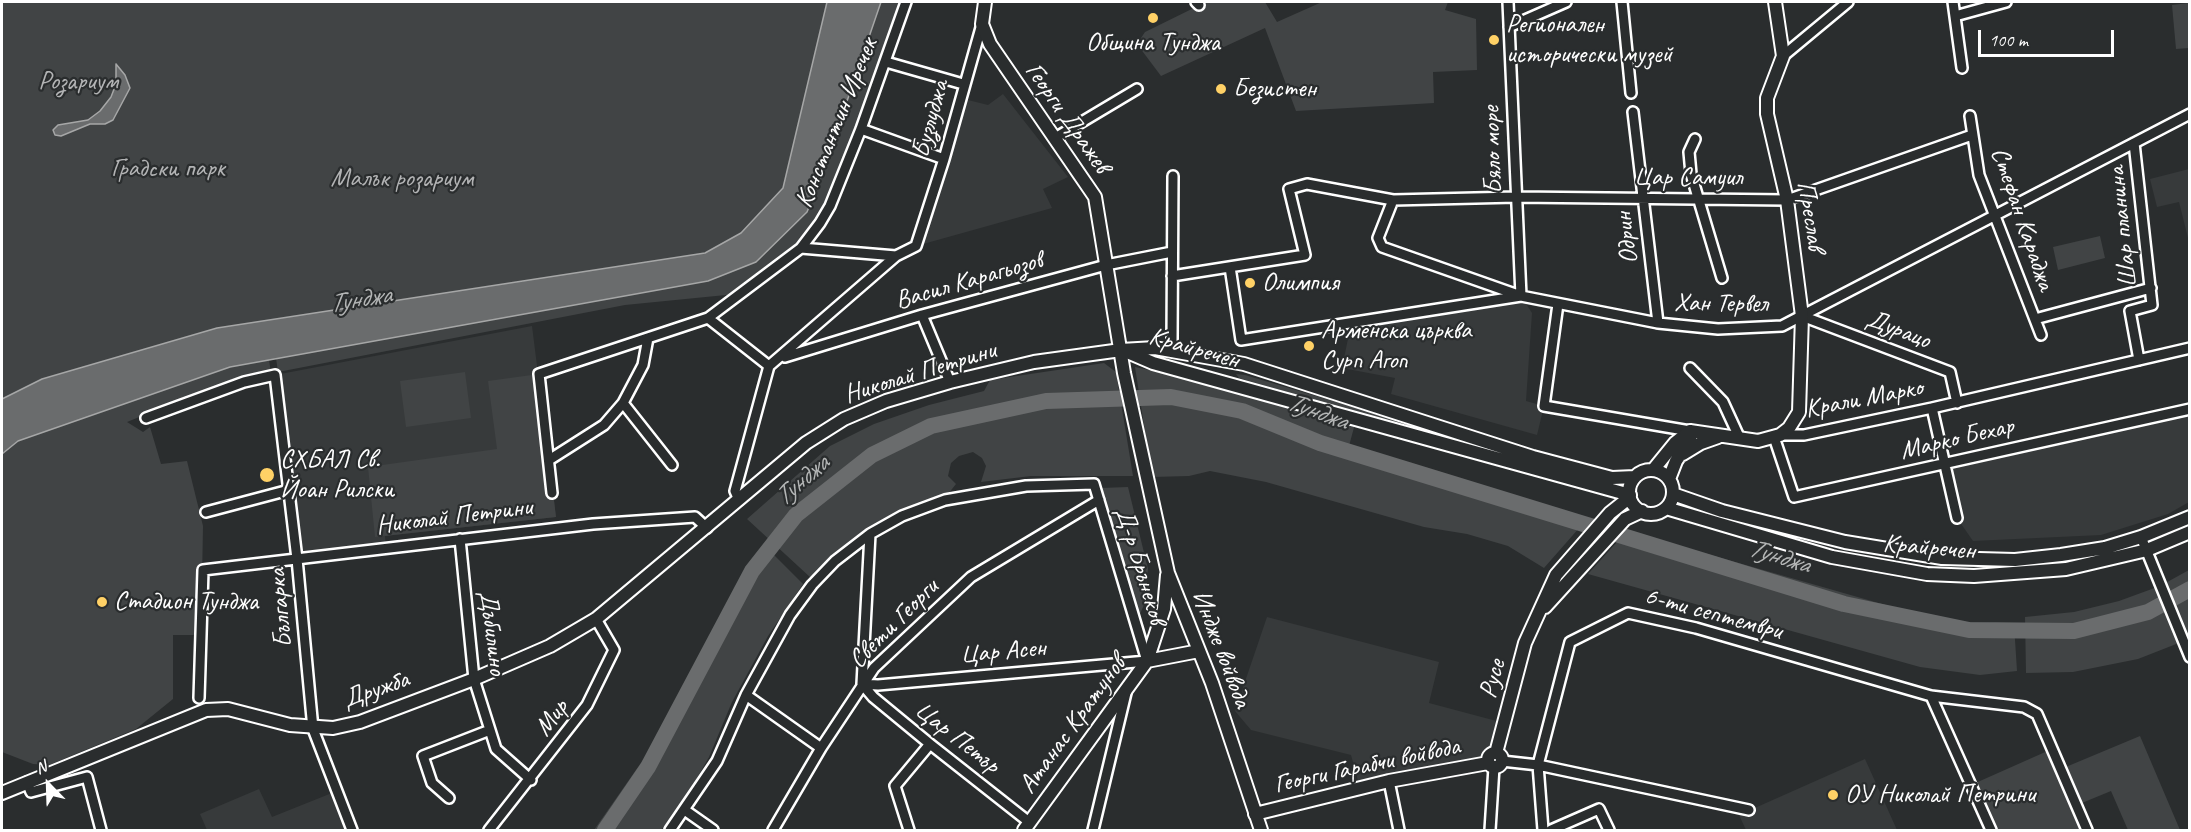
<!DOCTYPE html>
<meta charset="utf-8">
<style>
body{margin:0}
#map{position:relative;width:2191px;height:832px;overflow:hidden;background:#2a2d2e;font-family:Caveat,sans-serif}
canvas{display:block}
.frame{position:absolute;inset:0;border:3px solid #fff;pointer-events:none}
.north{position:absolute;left:18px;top:754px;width:60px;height:60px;-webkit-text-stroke:4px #2a2d2e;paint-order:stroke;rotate:337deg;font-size:16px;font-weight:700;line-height:24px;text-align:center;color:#fff}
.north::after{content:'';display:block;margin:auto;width:21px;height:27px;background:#fff;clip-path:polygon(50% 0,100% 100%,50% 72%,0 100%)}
.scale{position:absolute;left:1978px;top:30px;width:136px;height:27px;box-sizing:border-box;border:3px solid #fff;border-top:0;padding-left:8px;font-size:18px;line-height:21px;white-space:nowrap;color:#fff;-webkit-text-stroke:4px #2a2d2e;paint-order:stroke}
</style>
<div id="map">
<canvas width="2191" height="832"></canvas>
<div class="frame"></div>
<div class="north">N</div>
<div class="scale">100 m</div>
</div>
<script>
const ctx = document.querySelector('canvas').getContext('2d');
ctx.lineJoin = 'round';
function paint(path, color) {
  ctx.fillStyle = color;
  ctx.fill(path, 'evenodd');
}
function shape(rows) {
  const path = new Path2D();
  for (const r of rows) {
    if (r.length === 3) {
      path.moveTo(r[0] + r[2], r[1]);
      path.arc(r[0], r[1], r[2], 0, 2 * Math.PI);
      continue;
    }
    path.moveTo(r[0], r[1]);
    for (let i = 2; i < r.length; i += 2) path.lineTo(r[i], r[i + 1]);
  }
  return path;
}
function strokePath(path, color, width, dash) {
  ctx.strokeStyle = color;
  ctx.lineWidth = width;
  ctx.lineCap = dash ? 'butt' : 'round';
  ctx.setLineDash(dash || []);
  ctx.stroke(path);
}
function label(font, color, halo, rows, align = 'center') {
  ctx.font = font + ' Caveat,sans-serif';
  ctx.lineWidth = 4.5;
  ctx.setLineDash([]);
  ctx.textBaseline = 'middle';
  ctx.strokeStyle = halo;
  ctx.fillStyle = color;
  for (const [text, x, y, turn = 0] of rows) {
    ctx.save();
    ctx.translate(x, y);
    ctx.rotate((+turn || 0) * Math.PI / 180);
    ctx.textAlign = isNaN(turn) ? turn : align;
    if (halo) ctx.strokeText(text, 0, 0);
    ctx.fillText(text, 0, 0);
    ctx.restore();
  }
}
paint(shape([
 [1003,94,1068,177,1043,189,1052,208,916,246,960,98,988,105],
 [2189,169,2190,169,2189,242,2179,202,2157,207,2150,179],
 [1521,296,1532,313,1526,401,1544,406,1537,435,1391,394,1395,378,1342,368,1351,324],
 [532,326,556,517,385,536,386,548,297,559,275,375],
 [2189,409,2189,502,2168,514,2101,535,1973,541,1957,518,1945,464],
 [1267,617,1439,662,1429,703,1504,723,1494,759,1360,788,1351,755,1251,730,1235,711],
 [1865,759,1897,830,1746,830,1739,815],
 [259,789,272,817,337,791,352,830,207,830,200,814]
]), '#373a3b');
paint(shape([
 [2,2,827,2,783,188,742,233,705,253,217,328,42,379,2,399],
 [881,2,902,2,884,59,827,204,803,241,736,294,625,305,278,372,276,358,708,281,820,180],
 [1206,2,1265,2,1277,22,1322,2,1448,2,1445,10,1476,19,1477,70,1433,72,1434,103,1296,111,1265,28,1161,76,1137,44,1145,32],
 [2189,3,2189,48,2176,49,2172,5],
 [2100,236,2105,258,2058,270,2053,247],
 [269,360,271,373,233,379,127,422,143,432,150,427,161,464,187,461,203,526,201,635,173,635,173,699,136,729,49,765,33,764,2,752,2,454,18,441,230,367],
 [1104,363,1116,372,1133,476,1031,476,981,482,986,466,982,458,973,452,959,456,951,463,948,476,956,484,948,494,899,512,867,529,811,578,747,519,830,446,874,424,929,405,984,391,990,380],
 [1135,367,1249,391,1356,420,1349,446,1587,519,1544,568,1508,546,1467,534,1424,527,1266,482,1210,471,1189,476,1152,477],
 [465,372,471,418,406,427,400,381],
 [539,374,556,517,375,537,368,467,497,449,488,381],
 [1236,374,1245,375,1533,460,1497,453,1239,378],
 [1128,487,1148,569,1144,605,1139,616,1101,488],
 [1627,531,1910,612,1967,622,2014,624,2017,671,1980,675,1920,667,1588,574],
 [766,547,803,584,768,636,732,702,709,757,681,806,661,830,594,830,645,757,746,570],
 [2189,570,2189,639,2138,659,2073,672,2026,673,2025,617,2074,612,2119,601,2160,586],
 [2140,736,2180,830,2128,830,2111,791,2077,805,2087,830,1991,830,1971,785,2052,749,2061,769]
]), '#414445');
const water = shape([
 [827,2,881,2,820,180,807,212,756,262,708,281,230,367,18,441,2,454,2,399,42,379,217,328,705,253,741,233,783,188,827,2],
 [116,64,125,75,130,88,113,120,105,124,90,124,61,136,55,135,53,130,58,125,88,120,100,111,111,97,116,84,116,64]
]);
paint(water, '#6a6c6d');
strokePath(water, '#a6a7a7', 1.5);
strokePath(shape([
 [605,830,648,767,752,571,796,515,872,455,931,426,1046,401,1171,397,1242,411,1320,443,1844,604,1969,630,2074,631,2148,612,2190,589]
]), '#6a6c6d', 16);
const minor = shape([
 [1196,2,1199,5],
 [1622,2,1631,93],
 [1953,2,1962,68],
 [1955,16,2006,2],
 [1509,27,1566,2],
 [1783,56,1848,2],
 [886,62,963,84],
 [1633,112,1658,323],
 [1970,116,1979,175,2041,335],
 [861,129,944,159],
 [1055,138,1137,89],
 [1695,139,1689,152,1691,174,1722,278],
 [2134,143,2152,305,2130,311,2139,360],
 [1393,200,1378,238,1382,247,1521,296,1508,2],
 [801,248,896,256],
 [1230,267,1241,340,1521,296,1658,323,1718,329,1782,326,2190,114],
 [1172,276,1305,255,1289,189,1307,184,1393,200,1516,197,1787,200,1972,135],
 [1558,304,1544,406,1690,431],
 [922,315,950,382],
 [1802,316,1950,372,1957,403],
 [708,318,801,248,820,223,830,206,861,129,906,2],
 [2035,319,2151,288],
 [1172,341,1173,176],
 [785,357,922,315,1106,265,1172,252],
 [1690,368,1723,402,1740,439],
 [623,403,672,465],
 [1932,408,1957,518],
 [146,418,244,382,275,375,297,559,313,729,352,830],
 [1780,435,1804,435,1932,408,2190,348],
 [1774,437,1794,497,2190,409],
 [549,460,604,425,623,403,643,365,648,338],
 [552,493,539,374,708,318,769,366,896,256,916,246,944,159,982,24],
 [739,500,735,491,769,366],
 [206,512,289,490],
 [2141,537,2190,657],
 [460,539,474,679,496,749,531,780],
 [862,684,873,697,930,744,1029,822],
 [862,684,870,534],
 [746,695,821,748],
 [1931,696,1991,830],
 [199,698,203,570,593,524,695,517,707,528],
 [1502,761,1538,765,1749,810],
 [1389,781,1399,830],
 [27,782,31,792,87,777,101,830],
 [449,798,432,783,423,756,490,730],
 [686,811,713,830],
 [489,830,587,705,614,650,596,619],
 [670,830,717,761,746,695,790,615,812,585,835,561,870,534,902,516,945,500,1026,486,1094,484,1147,661,878,685,862,684],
 [773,830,821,748,874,668,971,577,1099,500],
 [909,830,895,786,930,744],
 [1093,830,1126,693],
 [1490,830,1494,767],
 [1543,830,1538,765,1570,642,1628,613,1696,628,1931,696,2024,707,2037,714,2087,830],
 [1551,830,1599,809,1609,830]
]);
const tertiary = shape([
 [985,2,982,24,990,44,1095,197,1124,373,1168,573,1212,683,1261,830],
 [1125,351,1153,363,1630,495],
 [1683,454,1701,443,1718,437],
 [1653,470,1675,443,1690,431,1758,441,1780,435,1789,428,1799,412,1802,316,1787,200,1767,114,1767,98,1783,56,1775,2],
 [1651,492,22],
 [1669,479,1676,461,1690,440,1691,431],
 [1673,494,1722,511,1845,542,1942,558,2015,560,2061,555,2105,548,2141,537,2190,517],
 [1666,508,1832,557,1927,574,1974,576,2066,569,2147,550,2190,532],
 [1545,607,1625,519,1642,511],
 [1147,661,1199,651],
 [1495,760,7],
 [1496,753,1525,643,1556,575,1610,513,1630,497],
 [2,793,206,710,228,709,290,725,333,728,360,722,474,679,550,646,596,619,806,443,844,419,886,401,950,382,1034,362,1121,350,1155,348,1244,364,1533,457,1612,478,1635,477],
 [1255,814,1389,781,1488,763],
 [1024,830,1147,661,1164,609,1167,575]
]);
strokePath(minor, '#fff', 14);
strokePath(tertiary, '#fff', 16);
strokePath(minor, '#2a2d2e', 9);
strokePath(tertiary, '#2a2d2e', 12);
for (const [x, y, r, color] of [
 [1153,18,6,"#ffd166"],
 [1494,40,6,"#ffd166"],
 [1221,89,6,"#ffd166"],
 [1250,283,6,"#ffd166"],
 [1309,346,6,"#ffd166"],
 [267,475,8,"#ffd166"],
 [102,602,6,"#ffd166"],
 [1833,795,6,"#ffd166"]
]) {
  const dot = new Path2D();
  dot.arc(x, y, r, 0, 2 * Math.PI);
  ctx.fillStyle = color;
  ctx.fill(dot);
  strokePath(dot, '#2a2d2e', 2);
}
label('26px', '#fff', '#2a2d2e', [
 ["Регионален",1506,25],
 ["исторически музей",1506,55],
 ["Община Тунджа",1153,43,"center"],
 ["Безистен",1233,89],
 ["Олимпия",1262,283],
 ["Арменска църква",1321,331],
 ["Сурп Агоп",1321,361],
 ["СХБАЛ Св.",280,460],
 ["Йоан Рилски",280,490],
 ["Стадион Тунджа",114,602],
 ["ОУ Николай Петрини",1845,795]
], 'left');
label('26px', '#b3b4b5', '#2a2d2e', [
 ["Розариум",78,82],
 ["Градски парк",168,169],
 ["Малък розариум",402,179]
]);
label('26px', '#fff', '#2a2d2e', [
 ["Георги Дражев",1067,118,55],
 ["Бузлуджа",931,119,-75],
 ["Константин Иречек",837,123,-68],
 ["Бяло море",1493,150,-92],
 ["Цар Самуил",1688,178],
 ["Преслав",1810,216,81],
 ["Стефан Караджа",2022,219,71],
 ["Шар планина",2123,227,-96],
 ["Одрин",1627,238,-97],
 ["Васил Карагьозов",969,281,-16],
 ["Хан Тервел",1721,304,1],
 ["Дурацо",1898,330,21],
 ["Крайречен",1194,349,16],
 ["Николай Петрини",920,373,-17],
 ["Крали Марко",1864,399,-11],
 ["Марко Бехар",1957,439,-13],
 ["Николай Петрини",454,517,-7],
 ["Крайречен",1929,548,5],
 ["Д-р Брънеков",1140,566,73],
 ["Българка",281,608,-95],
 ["6-ти септември",1713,614,15],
 ["Свети Георги",894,624,-45],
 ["Дъбилино",492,633,83],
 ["Индже войвода",1221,649,69],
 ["Цар Асен",1003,652,-5],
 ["Русе",1493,679,-75],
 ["Дружба",376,690,-19],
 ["Мир",552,718,-53],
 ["Атанас Кратунов",1073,725,-54],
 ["Цар Петър",957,738,38],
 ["Георги Гарабчи войвода",1367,766,-12]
]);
label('italic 27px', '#b4b6b6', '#2a2d2e', [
 ["Тунджа",360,300,-9],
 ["Тунджа",1317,412,20],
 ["Тунджа",802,481,-41],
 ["Тунджа",1779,557,17]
]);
</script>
